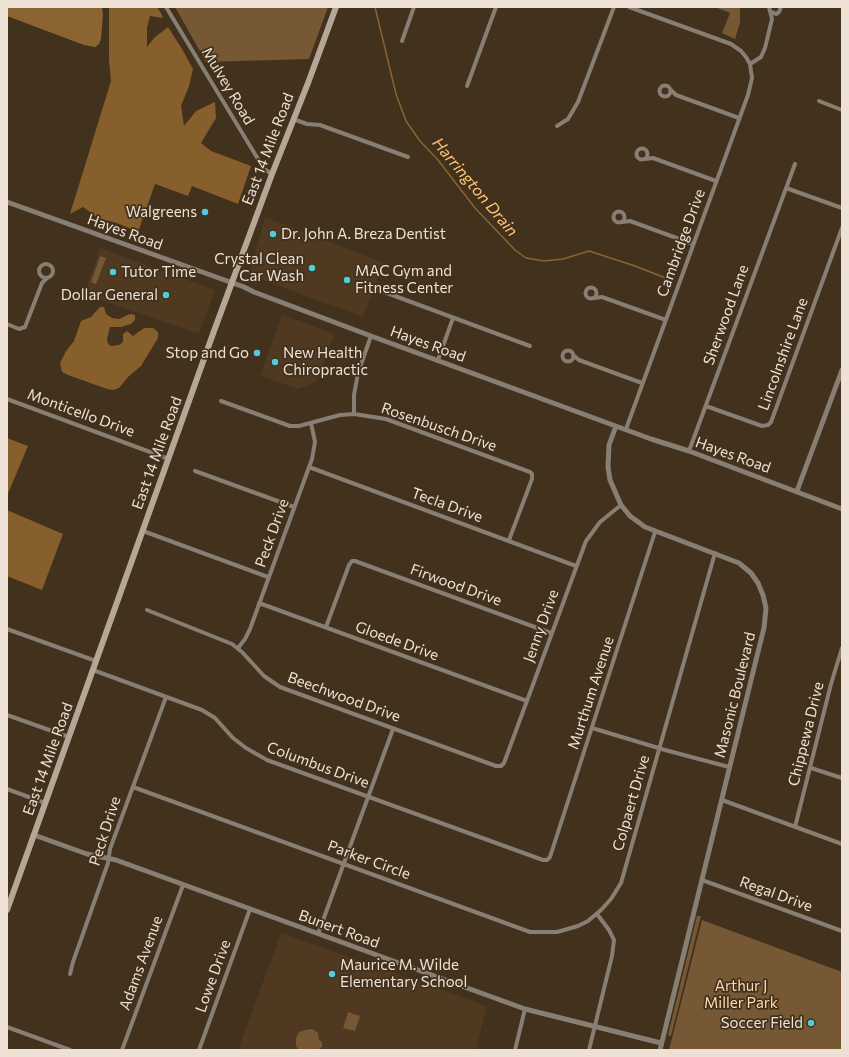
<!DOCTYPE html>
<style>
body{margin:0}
#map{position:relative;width:849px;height:1057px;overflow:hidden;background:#42311c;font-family:Commissioner,sans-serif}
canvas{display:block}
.frame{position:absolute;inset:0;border:8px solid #ece1d4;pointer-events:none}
</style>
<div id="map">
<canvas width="849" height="1057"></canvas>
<div class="frame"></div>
</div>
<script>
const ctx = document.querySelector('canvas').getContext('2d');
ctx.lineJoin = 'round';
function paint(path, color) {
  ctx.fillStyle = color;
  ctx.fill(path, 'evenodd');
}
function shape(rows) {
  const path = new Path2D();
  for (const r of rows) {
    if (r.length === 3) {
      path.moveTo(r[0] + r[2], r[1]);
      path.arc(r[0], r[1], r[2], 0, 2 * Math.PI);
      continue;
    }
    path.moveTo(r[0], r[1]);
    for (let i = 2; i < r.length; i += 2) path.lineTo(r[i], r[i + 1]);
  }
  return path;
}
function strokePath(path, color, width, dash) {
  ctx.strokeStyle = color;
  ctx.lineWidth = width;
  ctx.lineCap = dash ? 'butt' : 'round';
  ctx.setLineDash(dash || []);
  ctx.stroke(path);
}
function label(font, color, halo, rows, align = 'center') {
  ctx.font = font + ' Commissioner,sans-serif';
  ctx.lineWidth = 3.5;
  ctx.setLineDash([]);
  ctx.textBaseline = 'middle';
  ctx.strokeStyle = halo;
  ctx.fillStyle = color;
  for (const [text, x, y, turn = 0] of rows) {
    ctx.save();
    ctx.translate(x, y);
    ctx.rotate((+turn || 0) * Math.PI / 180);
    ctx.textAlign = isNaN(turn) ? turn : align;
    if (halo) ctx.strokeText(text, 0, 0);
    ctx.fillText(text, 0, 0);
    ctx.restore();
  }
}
paint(shape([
 [265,217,384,263,363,317,249,275],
 [100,248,215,290,199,334,84,294],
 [282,315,335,334,316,382,298,389,260,376],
 [281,933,487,1006,476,1050,238,1050]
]), '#4f3920');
paint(shape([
 [175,7,328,7,309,59,206,62],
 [715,7,740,7,740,23,735,39,722,33,730,13],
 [100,256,106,258,96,284,91,282],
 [697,916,701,916,671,1036,668,1035],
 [702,920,842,972,842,1050,669,1050],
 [348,1012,360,1016,355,1031,343,1028],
 [312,1029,318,1033,319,1040,322,1042,322,1047,320,1048,319,1050,299,1050,296,1046,296,1038,299,1032,305,1030]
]), '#765835');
paint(shape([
 [111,7,157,7,161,13,163,18,150,16,147,28,147,47,154,38,168,27,182,49,193,69,189,86,181,106,184,126,196,111,215,102,216,118,201,143,211,151,251,166,238,204,192,186,188,196,155,184,138,232,117,223,98,218,83,207,70,214,111,81,109,60,109,8],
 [100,307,104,307,106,314,112,318,119,319,130,314,135,315,135,320,131,324,121,327,110,327,107,339,108,344,111,346,119,345,123,342,123,334,127,331,133,336,144,328,153,328,158,332,158,338,141,366,129,376,119,388,113,390,107,389,68,375,62,372,60,363,66,351,74,341,81,321,91,317],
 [7,438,28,446,7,496],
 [7,510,63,534,42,590,7,576]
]), '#875f2d');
paint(shape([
 [7,7,102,7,103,14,101,39,99,44,95,47,84,45,7,16]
]), '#8c6432');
strokePath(shape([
 [375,7,396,94,406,121,420,141,438,160,475,208,515,250,526,258,544,261,563,259,589,251,635,266,668,279]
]), '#8c6432', 1.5);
strokePath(shape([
 [166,7,264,169,272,174],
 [769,7,770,11,776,14,779,12,781,7],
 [402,41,414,7],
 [750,64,761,57,765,48,772,19,770,11],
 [665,91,5.5],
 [467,86,496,7],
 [671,90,676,95,739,118],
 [819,101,842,110],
 [293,119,307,124,320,125,408,157],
 [557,126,568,119,578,102,614,7],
 [642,154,5.5],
 [645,159,653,158,716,181],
 [786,188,842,208],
 [619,217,5.5],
 [622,222,630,221,693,244],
 [46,271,7],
 [591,293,5.5],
 [376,289,530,346],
 [594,298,602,297,666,320],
 [7,324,19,329,25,327,42,283,47,278],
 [568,356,5.5],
 [573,355,579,360,642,383],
 [438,360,453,318],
 [7,399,169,459],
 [221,401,290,426,299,426,340,415,354,414,386,419,530,472,532,474,532,479,509,540],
 [706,406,762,426,768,425,771,422,842,228],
 [354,414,354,395,358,373,371,336],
 [626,429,748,95,752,78,750,64,746,57,741,51,731,44,629,7],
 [689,451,795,164],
 [309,467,576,566],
 [195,471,294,507],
 [143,531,268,577],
 [259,603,527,701],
 [147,610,232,644,242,652,264,676,280,687,496,766,501,766,504,763,586,541,600,522,621,505],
 [326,627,349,565,352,561,355,561,551,633],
 [7,629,96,661],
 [238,648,245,639,250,629,312,459,315,442,311,423],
 [93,670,202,710,215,718,233,738,246,748,267,760,543,860,547,860,550,857,655,532],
 [7,715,69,737],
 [592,728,665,750,729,767],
 [811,768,842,778],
 [133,787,530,932,557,932,578,926,588,921,601,910,611,899,621,883,715,553],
 [7,789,45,803],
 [722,800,842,844],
 [795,827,831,684,842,648],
 [702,880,842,931],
 [318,934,393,729],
 [70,974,73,962,108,863,110,849,166,697],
 [7,1027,70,1050],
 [122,1050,183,885],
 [199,1050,250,909],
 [515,1050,525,1009],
 [589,1050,612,956,614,940,609,930,597,914]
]), '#877e74', 4);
strokePath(shape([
 [7,202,244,287,254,292,371,336,651,439,689,451,842,509],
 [616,426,609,445,608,467,610,480,621,505,630,516,645,527,739,563,751,573,758,583,763,595,766,608,764,628,758,652,660,1050],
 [797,491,842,370],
 [34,835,87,854,116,860,525,1009,661,1043]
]), '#877e74', 5);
strokePath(shape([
 [7,910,214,331,272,174,308,83,336,7]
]), '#b5a797', 6);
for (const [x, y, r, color] of [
 [205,212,4,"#52cbda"],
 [273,234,4,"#52cbda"],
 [312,268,4,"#52cbda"],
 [113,272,4,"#52cbda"],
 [347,280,4,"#52cbda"],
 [166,295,4,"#52cbda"],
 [257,353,4,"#52cbda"],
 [275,362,4,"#52cbda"],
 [332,974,4,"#52cbda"],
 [811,1023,4,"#52cbda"]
]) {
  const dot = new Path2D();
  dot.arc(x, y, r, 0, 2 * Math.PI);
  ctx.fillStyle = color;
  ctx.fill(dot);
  strokePath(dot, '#42311c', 1.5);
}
label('15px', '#ece1d4', '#42311c', [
 ["Mulvey Road",228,86,59],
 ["East 14 Mile Road",268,149,-69],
 ["Hayes Road",125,232,20],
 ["Cambridge Drive",681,243,-70],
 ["Sherwood Lane",726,315,-70],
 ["Hayes Road",428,344,20],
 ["Lincolnshire Lane",783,354,-70],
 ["Monticello Drive",81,413,20],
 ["Rosenbusch Drive",439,427,19],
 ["East 14 Mile Road",157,453,-70],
 ["Hayes Road",733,455,20],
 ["Tecla Drive",447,505,20],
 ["Peck Drive",272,533,-70],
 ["Firwood Drive",456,585,20],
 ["Jenny Drive",541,626,-70],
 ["Gloede Drive",397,641,20],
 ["Murthum Avenue",591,693,-72],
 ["Masonic Boulevard",735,695,-76],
 ["Beechwood Drive",344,697,20],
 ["Chippewa Drive",806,734,-76],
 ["East 14 Mile Road",48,759,-70],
 ["Columbus Drive",318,765,20],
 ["Colpaert Drive",631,803,-74],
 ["Peck Drive",105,831,-72],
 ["Parker Circle",369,860,20],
 ["Regal Drive",776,894,20],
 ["Bunert Road",339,929,20],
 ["Adams Avenue",141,963,-70],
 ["Lowe Drive",213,976,-70]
]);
label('15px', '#ece1d4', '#42311c', [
 ["Walgreens",197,212],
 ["Dr. John A. Breza Dentist",281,234,"left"],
 ["Crystal Clean",304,259],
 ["Car Wash",304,276],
 ["MAC Gym and",355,271,"left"],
 ["Fitness Center",355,288,"left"],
 ["Tutor Time",121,272,"left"],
 ["Dollar General",158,295],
 ["Stop and Go",249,353],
 ["New Health",283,353,"left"],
 ["Chiropractic",283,370,"left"],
 ["Maurice M. Wilde",340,965,"left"],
 ["Elementary School",340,982,"left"],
 ["Soccer Field",803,1023]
], 'right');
label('15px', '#ffdab0', '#42311c', [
 ["Arthur J",741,986],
 ["Miller Park",741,1003]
]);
label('italic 16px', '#ffc279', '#42311c', [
 ["Harrington Drain",475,187,50]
]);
</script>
